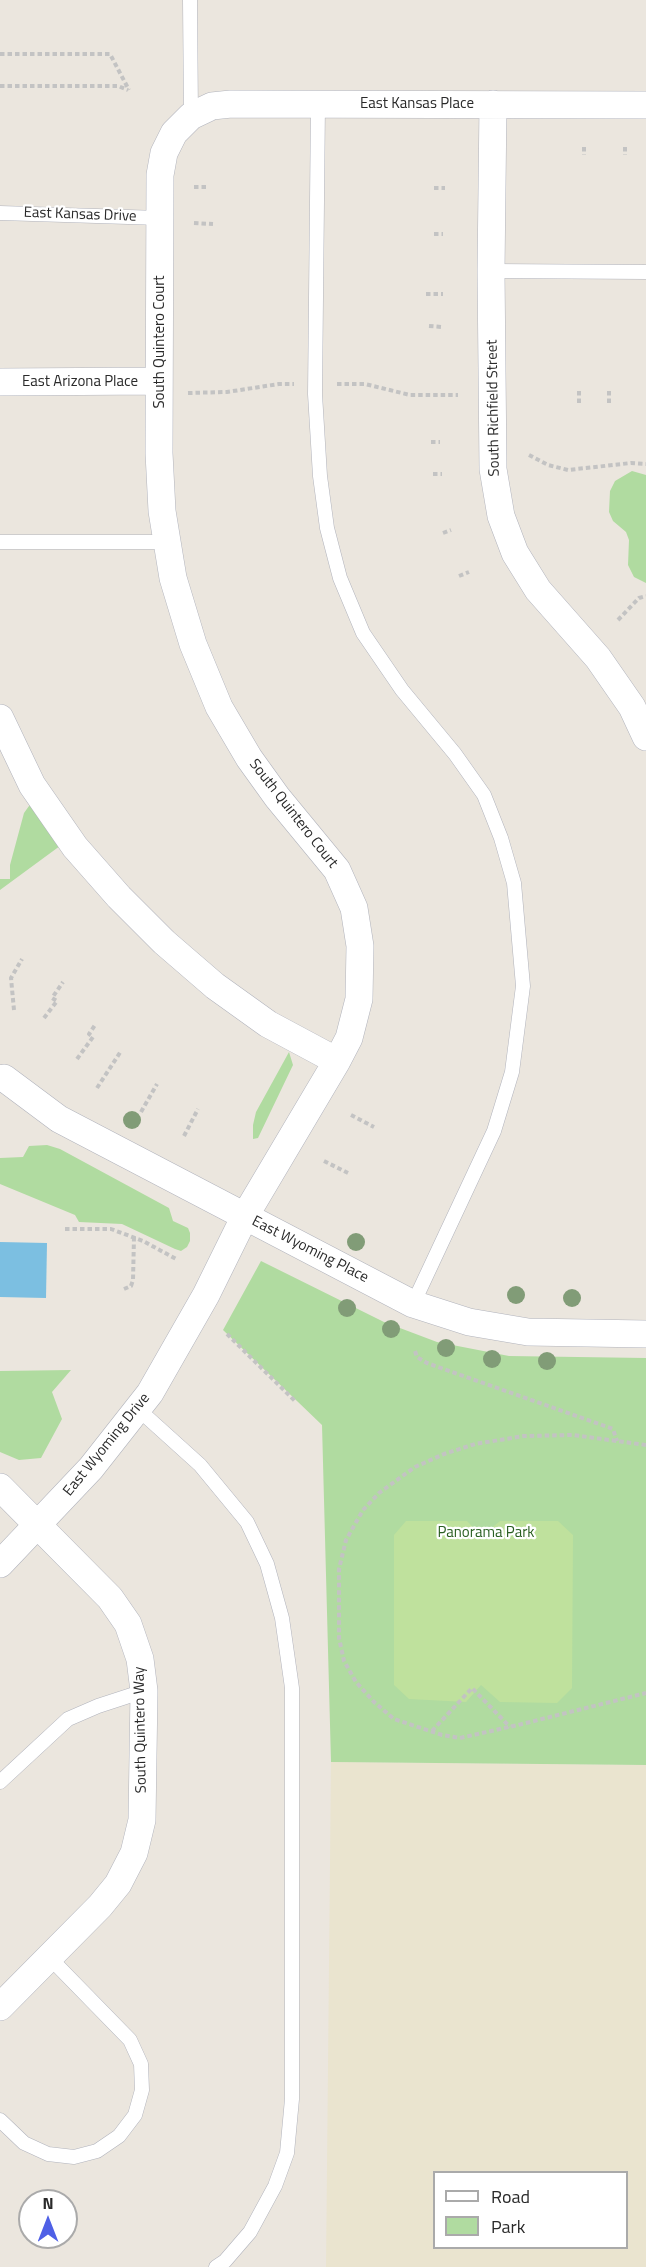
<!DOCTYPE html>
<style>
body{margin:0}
#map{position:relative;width:646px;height:2267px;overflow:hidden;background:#ebe6de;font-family:"Titillium Web",sans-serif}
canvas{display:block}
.legend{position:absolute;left:433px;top:2171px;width:195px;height:78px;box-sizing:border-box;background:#fff;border:2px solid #aaa;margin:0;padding:8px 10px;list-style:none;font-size:18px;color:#2a2a2a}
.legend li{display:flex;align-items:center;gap:12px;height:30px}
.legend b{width:30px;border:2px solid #aaa}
.north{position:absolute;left:18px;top:2189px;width:60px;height:60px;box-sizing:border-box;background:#fff;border:2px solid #aaa;border-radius:50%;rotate:0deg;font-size:16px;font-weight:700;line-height:24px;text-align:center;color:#2a2a2a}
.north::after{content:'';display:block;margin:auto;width:21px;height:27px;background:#4f60e6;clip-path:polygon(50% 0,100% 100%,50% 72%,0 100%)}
</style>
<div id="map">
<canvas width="646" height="2267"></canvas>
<ul class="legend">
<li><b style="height:8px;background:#fff"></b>Road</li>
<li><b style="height:16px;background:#b0dba0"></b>Park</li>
</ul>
<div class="north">N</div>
</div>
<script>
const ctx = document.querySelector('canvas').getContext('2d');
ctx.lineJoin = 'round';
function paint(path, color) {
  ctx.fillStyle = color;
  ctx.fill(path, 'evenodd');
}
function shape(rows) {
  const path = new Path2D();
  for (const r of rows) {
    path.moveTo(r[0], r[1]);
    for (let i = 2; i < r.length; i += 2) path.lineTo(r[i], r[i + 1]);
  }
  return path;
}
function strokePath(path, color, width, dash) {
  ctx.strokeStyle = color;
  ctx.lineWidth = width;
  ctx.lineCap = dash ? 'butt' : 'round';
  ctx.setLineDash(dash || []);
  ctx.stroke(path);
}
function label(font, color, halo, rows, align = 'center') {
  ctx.font = font + ' "Titillium Web",sans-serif';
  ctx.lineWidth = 4.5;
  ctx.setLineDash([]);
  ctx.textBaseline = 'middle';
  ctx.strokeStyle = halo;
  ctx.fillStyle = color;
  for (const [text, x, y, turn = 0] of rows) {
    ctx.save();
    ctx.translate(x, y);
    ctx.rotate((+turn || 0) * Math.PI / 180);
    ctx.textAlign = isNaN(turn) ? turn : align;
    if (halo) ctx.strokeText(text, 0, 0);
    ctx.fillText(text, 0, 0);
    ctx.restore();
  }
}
paint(shape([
 [331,1762,646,1765,646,2267,326,2267],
 [434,2172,626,2172,626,2248,434,2248]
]), '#eae4cf');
paint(shape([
 [632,471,646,475,646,583,634,577,628,565,629,540,626,532,613,521,609,512,610,491,615,481],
 [34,799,64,843,0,890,0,879,10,879,10,865,24,813],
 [289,1052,293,1065,258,1138,253,1139,253,1125,256,1112],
 [47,1145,60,1149,169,1208,173,1221,188,1228,190,1233,190,1241,187,1247,181,1251,175,1249,122,1224,79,1222,75,1215,0,1184,0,1158,23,1157,29,1146],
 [261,1261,384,1322,437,1342,509,1356,646,1358,646,1765,331,1762,322,1425,223,1330],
 [71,1370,52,1392,62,1419,41,1458,19,1460,0,1452,0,1371]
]), '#b0dba0');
paint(shape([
 [406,1521,467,1521,482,1536,500,1521,558,1521,573,1535,572,1688,557,1703,500,1702,481,1685,466,1702,409,1699,394,1685,394,1535]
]), '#bfe19d');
paint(shape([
 [0,1242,47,1243,46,1298,0,1297]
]), '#7cbfe1');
const lane = shape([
 [190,0,191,116],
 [318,104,315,394,320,476,327,528,340,578,363,633,402,690,455,754,484,795,501,838,514,883,523,986,512,1072,494,1131,413,1304],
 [0,213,160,218],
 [491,271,646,272],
 [0,542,167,542],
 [138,1409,200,1465,247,1522,267,1564,282,1618,292,1688,292,2099,287,2153,275,2186,250,2232,225,2261,216,2267],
 [0,1782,68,1719,98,1706,144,1691],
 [0,2120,24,2143,48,2154,74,2157,97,2151,119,2136,135,2115,142,2090,141,2064,130,2040,49,1957]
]);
const street = shape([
 [493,104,491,271,493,469,501,516,515,553,538,590,598,658,632,707,646,737],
 [0,382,159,381],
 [0,718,32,785,75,847,119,897,164,942,215,986,268,1024,337,1061],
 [4,1078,59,1119,413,1304,469,1322,528,1332,646,1334],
 [0,1487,110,1598,128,1624,140,1659,144,1691,142,1820,134,1853,118,1884,100,1906,0,2007],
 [0,1564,91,1468,150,1393,206,1295,245,1216,337,1061,349,1038,359,999,360,946,354,908,337,870,277,797,249,758,219,707,193,644,173,578,162,511,159,453,160,175,164,153,174,133,191,116,212,106,231,104,646,105]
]);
strokePath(lane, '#b1b3bc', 15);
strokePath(street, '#b1b3bc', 28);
strokePath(shape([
 [0,54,110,54,129,90],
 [0,86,118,86,128,90],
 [584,147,584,155],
 [625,147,625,155],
 [194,187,209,187],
 [434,188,445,188],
 [194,223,213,224],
 [434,234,443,234],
 [426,294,443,294],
 [429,326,442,327],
 [337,384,365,384,410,395,458,395],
 [579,391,579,404],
 [609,391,609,404],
 [188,393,227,392,279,384,294,384],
 [431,442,440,442],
 [529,455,548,465,568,470,631,463,646,464],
 [433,474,442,474],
 [443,533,451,530],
 [459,576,469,572],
 [618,620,639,598,646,596],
 [14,1010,11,978,22,959],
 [44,1018,57,1001,52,998,63,982],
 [77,1059,93,1037,89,1034,95,1025],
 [97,1088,121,1051],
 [141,1112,157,1084],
 [351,1115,374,1127],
 [184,1136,198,1109],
 [324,1161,348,1173],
 [65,1229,111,1229,143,1241,178,1260],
 [124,1289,131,1286,133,1280,134,1237],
 [227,1334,296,1402],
 [415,1351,417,1357,427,1363,613,1429,617,1441],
 [646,1445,573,1435,524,1436,475,1444,444,1454,415,1467,379,1493,363,1510,346,1540,339,1569,339,1638,344,1661,356,1682,374,1702,394,1719,442,1735,460,1738,518,1725,646,1693],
 [432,1731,472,1688,510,1727]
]), '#c3c3c3', 4, [4.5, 3]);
strokePath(lane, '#fff', 14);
strokePath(street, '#fff', 27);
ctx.fillStyle = '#819c77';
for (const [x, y] of [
 [132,1120],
 [356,1242],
 [516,1295],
 [572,1298],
 [347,1308],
 [391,1329],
 [446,1348],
 [492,1359],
 [547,1361]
]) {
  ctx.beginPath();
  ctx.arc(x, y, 9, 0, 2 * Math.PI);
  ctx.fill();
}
label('15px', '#2a2a2a', '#fff', [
 ["East Kansas Place",417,104],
 ["East Kansas Drive",80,215,2],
 ["South Quintero Court",160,342,-90],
 ["East Arizona Place",80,382],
 ["South Richfield Street",494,408,-91],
 ["South Quintero Court",293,814,52],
 ["East Wyoming Place",310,1250,27],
 ["East Wyoming Drive",107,1445,-51],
 ["South Quintero Way",141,1730,-91]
]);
label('15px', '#2a5f22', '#fff', [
 ["Panorama Park",486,1533]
]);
</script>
